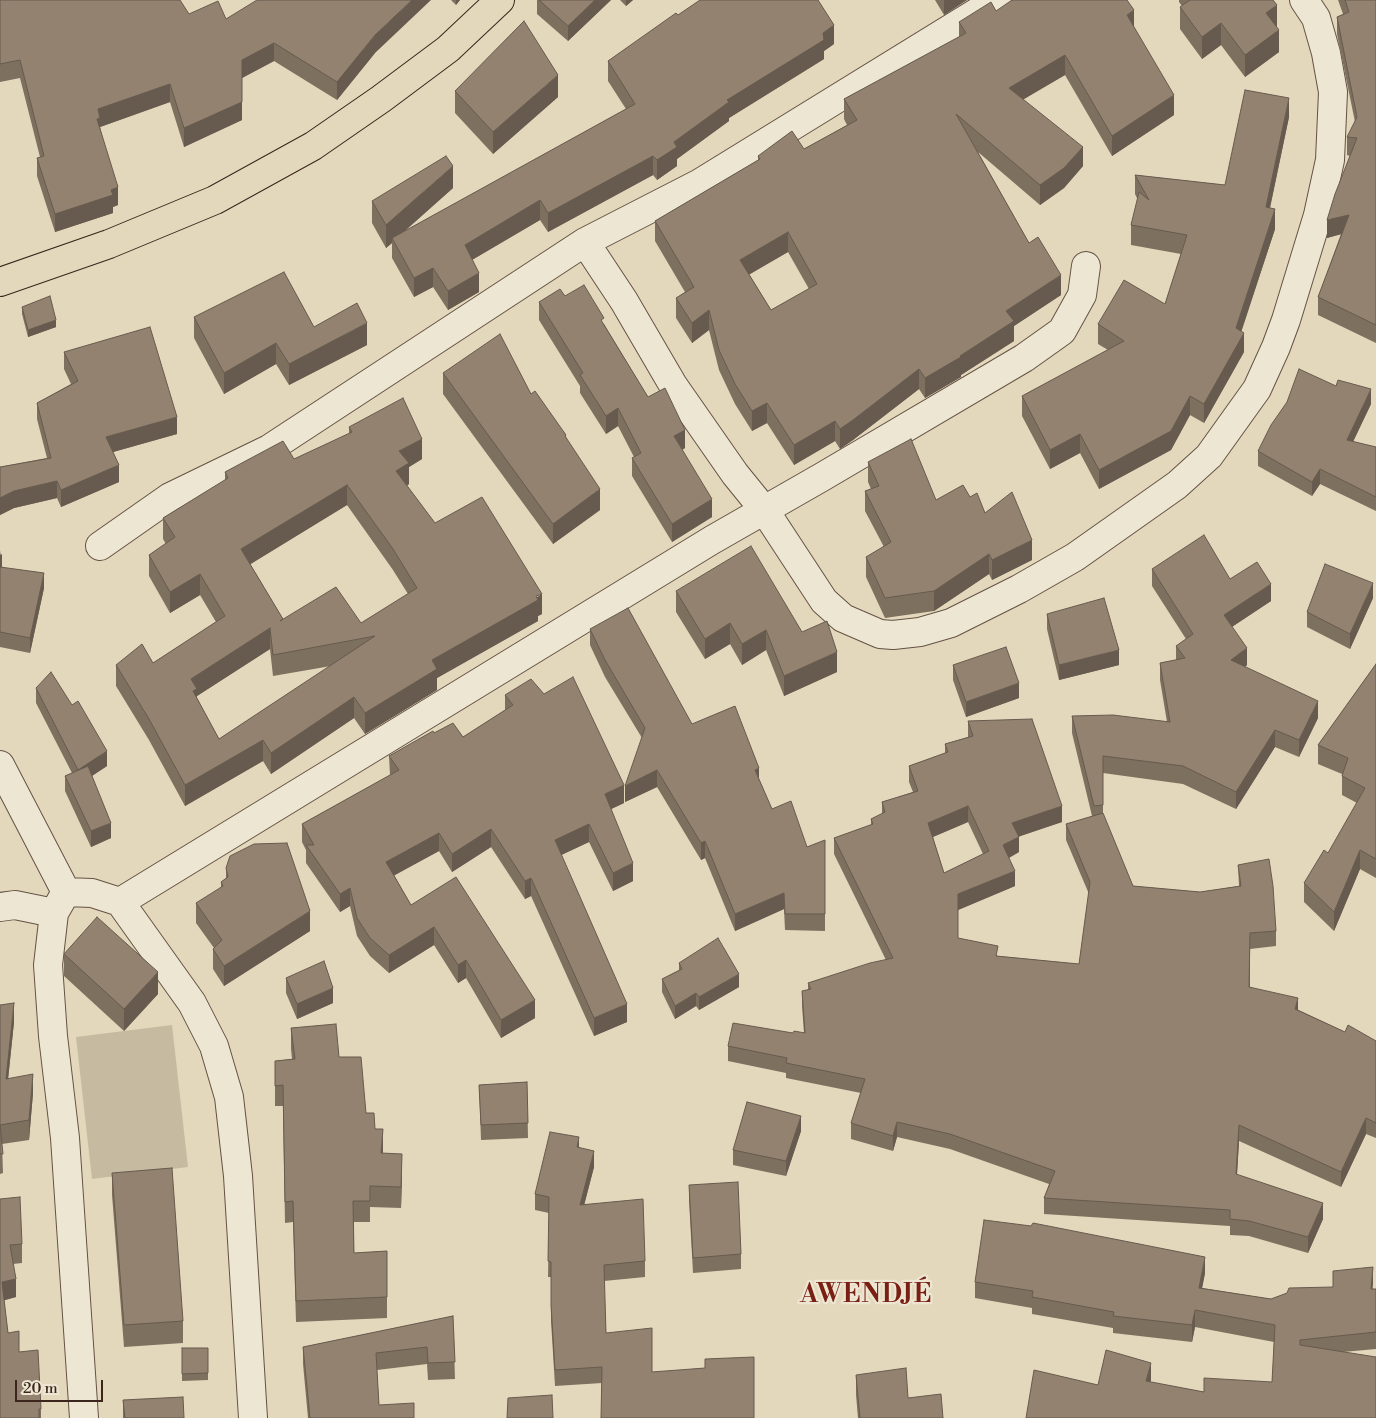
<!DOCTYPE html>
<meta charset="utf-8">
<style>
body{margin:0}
#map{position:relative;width:1376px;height:1418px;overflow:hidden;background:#e3d8bc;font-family:"Libre Bodoni",serif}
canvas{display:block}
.scale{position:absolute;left:15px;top:1380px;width:88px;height:22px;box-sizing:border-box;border:2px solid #3b251c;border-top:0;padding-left:6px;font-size:15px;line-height:18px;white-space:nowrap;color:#3b251c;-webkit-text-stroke:4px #ede6d3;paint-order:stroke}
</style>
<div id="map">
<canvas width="1376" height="1418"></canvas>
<div class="scale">20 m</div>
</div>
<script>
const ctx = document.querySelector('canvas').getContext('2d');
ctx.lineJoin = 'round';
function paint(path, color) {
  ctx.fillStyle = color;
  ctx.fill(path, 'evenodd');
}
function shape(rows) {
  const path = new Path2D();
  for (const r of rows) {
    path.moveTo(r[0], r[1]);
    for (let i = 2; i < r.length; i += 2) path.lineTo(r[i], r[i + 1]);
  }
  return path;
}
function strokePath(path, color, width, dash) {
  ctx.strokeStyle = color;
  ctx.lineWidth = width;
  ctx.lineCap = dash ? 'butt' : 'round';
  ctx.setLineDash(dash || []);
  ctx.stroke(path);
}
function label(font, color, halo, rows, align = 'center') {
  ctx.font = font + ' "Libre Bodoni",serif';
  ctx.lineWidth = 4.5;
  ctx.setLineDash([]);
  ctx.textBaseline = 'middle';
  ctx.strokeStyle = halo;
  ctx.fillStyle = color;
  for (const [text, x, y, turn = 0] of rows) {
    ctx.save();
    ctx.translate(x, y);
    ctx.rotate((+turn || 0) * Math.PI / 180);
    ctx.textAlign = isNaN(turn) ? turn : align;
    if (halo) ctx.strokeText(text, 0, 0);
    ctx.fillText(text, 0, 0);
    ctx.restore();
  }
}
paint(shape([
 [172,1025,188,1167,92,1179,76,1037]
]), '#c6baa1');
const minor = shape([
 [585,242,624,301,673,385,735,474,765,511,824,601,843,618,880,634,893,635,920,632,951,623,1019,589,1075,557,1177,485,1209,456,1257,389,1276,347,1286,320,1318,215,1330,160,1333,92,1326,53,1316,18,1304,0],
 [100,546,170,497,269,449,585,242,700,183,997,0],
 [0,765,66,892],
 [66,892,92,893,120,902,192,1003,214,1046,229,1097,238,1176,253,1418],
 [66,892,54,913,48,965,53,1036,65,1138,84,1418],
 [120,902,712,540,822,477,1024,358,1062,331,1082,295,1086,266],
 [0,907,15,905,54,913]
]);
const major = shape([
 [0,282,109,244,215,200,313,146,381,99,448,49,500,0]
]);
strokePath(minor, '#655244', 30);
strokePath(major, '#3b251c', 30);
strokePath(minor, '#ede6d3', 28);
strokePath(major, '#e3d8bc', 28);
paint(shape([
 [0,0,189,14,226,19,375,53,337,100,274,61,242,78,242,120,184,147,170,102,100,127,118,205,113,207,113,213,55,232,37,176,37,158,40,157,20,78,0,82],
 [451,0,460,0,456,5],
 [537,0,611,0,568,41,537,14],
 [620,0,633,0,626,6],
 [935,0,967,0,944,15],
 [1179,0,1273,0,1277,27,1279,52,1245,77,1221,45,1202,59,1180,29,1180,7,1182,6,1179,2],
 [1338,0,1376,0,1376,343,1318,315,1318,297,1341,234,1327,238,1350,156,1347,155,1347,137,1355,122,1337,34,1337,17,1343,14],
 [996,11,1134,28,1174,115,1112,156,1065,75,1023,99,1083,166,1064,188,1040,205,978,152,1029,243,1061,295,1014,326,1014,341,961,375,961,377,925,398,919,389,853,440,840,449,835,441,794,465,767,423,752,431,735,404,719,370,709,330,692,343,676,318,676,298,685,292,655,241,655,221,758,160,758,156,804,149,847,125,844,119,844,99,959,37,959,22],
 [788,252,809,289,771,310,749,274],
 [678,15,834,44,824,51,824,59,729,118,729,121,677,159,677,166,657,180,653,175,548,232,540,220,472,260,479,292,448,310,433,287,414,297,392,258,392,243,386,248,372,223,372,201,453,188,405,231,626,109,608,81,608,61],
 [455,91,558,97,493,154,455,113],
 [1289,117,1270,208,1275,229,1241,331,1244,352,1204,423,1190,415,1171,450,1099,489,1080,453,1050,469,1022,416,1022,396,1108,350,1098,344,1098,324,1165,304,1181,254,1131,245,1131,225,1138,200,1135,194,1135,175,1225,185],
 [565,296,604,324,648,397,685,448,682,450,712,517,672,542,632,476,632,458,634,457,618,426,606,434,580,393,580,386,539,320,539,302],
 [22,307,56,327,28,337,22,314],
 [194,317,314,327,367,345,289,385,276,364,224,394,194,338],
 [64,352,177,434,113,452,119,482,61,507,57,498,14,508,0,515,0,467,47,458,37,419,37,403,71,384,64,369],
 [443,373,531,394,566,437,600,510,553,544,443,394],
 [1371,404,1353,442,1376,447,1376,511,1320,484,1312,496,1258,466,1258,451],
 [349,427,422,459,409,467,409,484,407,486,435,523,542,614,538,616,538,621,437,678,437,690,365,734,354,718,271,774,263,761,185,806,149,740,116,686,116,665,153,663,216,622,200,595,170,613,149,576,149,555,166,544,163,539,163,518,225,480,225,472,294,459,349,434],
 [347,505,393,570,408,594,361,623,283,619,250,564],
 [270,649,273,676,331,666,219,739,197,698,197,696],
 [868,462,936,500,970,497,1032,560,992,580,989,574,934,611,885,618,866,577,866,557,884,547,865,511,865,491,871,489,868,482],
 [0,550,2,567,44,588,30,653,0,647],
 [1152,569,1230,579,1271,601,1232,627,1247,665,1245,667,1318,718,1299,757,1275,747,1236,809,1183,784,1103,773,1103,815,1133,886,1200,892,1239,886,1238,865,1276,931,1276,946,1250,949,1250,987,1345,1032,1376,1041,1376,1138,1366,1134,1341,1187,1239,1141,1237,1175,1323,1219,1308,1253,1249,1236,1230,1235,1230,1226,1044,1214,1044,1198,1049,1184,950,1149,897,1137,893,1151,851,1139,851,1123,861,1093,786,1078,786,1073,728,1061,728,1046,793,1033,804,1033,802,1006,802,991,808,990,808,983,886,960,834,854,834,838,871,825,871,819,882,814,882,802,913,792,909,782,909,766,945,753,945,744,968,737,968,721,1062,822,1019,836,1019,852,1009,858,1015,886,958,910,958,938,998,956,1079,964,1089,894,1066,840,1066,824,1092,816,1072,733,1072,716,1167,722,1160,680,1160,663,1176,660,1176,646,1186,639,1152,586],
 [968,822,983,854,944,873,933,837],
 [676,591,802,632,837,672,784,696,766,650,742,665,730,644,705,659,676,612],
 [1373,598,1350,649,1307,627,1307,612],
 [1047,614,1119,665,1059,680,1047,629],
 [590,629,692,724,759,779,772,809,807,847,825,840,825,931,785,930,784,909,735,931,705,858,701,860,657,787,625,802,642,738,605,677,590,645],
 [1376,664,1376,878,1360,869,1334,931,1304,902,1304,883,1328,853,1357,803,1342,795,1342,774,1318,764,1318,745],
 [953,665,1019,698,966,717,953,680],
 [36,688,107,766,92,776,111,838,91,847,65,791,65,776,72,773,36,703],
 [505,695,624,803,611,809,633,881,613,891,589,842,561,855,627,1022,594,1036,531,896,525,899,491,847,452,872,439,851,394,875,411,905,535,1018,501,1038,466,978,458,983,434,945,389,973,370,956,357,936,350,906,340,912,306,863,306,850,302,842,302,824,390,775,389,756,434,733,463,737,505,710],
 [226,868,310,931,224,986,213,969,213,949,214,948,196,923,196,903,221,888,221,882,226,878],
 [64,954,158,994,124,1031,64,976],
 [679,963,739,987,699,1010,696,1006,675,1019,662,992,662,979,679,970],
 [286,978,333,1003,297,1019,286,993],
 [0,1005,14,1022,8,1079,33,1093,29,1140,2,1144,3,1173,0,1174],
 [291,1028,339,1057,366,1113,375,1129,383,1150,383,1153,402,1175,401,1208,370,1207,370,1222,354,1222,354,1253,387,1251,387,1318,296,1322,293,1222,285,1223,283,1106,275,1106,275,1061,292,1059,291,1049],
 [527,1082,528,1138,481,1140,479,1085],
 [801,1131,786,1176,733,1165,733,1150],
 [579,1147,594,1167,584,1205,645,1261,645,1277,604,1281,606,1333,652,1372,754,1418,602,1383,555,1386,551,1321,551,1277,548,1277,549,1213,535,1210,535,1194],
 [112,1173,183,1321,183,1343,124,1347,112,1195],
 [689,1185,741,1254,741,1269,693,1273,689,1200],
 [0,1199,22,1244,22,1263,13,1264,16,1297,4,1300,8,1333,19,1352,41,1409,41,1418,0,1418],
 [1205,1273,1202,1288,1271,1299,1333,1287,1373,1283,1372,1289,1376,1289,1376,1349,1343,1352,1376,1418,1098,1385,1151,1380,1150,1382,1204,1392,1272,1382,1274,1342,1195,1327,1192,1342,1113,1333,1113,1328,1032,1314,1032,1308,975,1298,975,1282],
 [453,1316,455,1379,428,1380,427,1364,377,1370,379,1405,414,1418,308,1418,303,1364,303,1347],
 [182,1348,208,1373,208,1380,182,1381],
 [856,1375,908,1398,943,1418,858,1418,856,1395],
 [123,1400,184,1418,123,1418]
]), '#7e705f');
paint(shape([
 [412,0,431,0,375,53,337,100,337,82,375,35],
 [456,0,460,0,456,5],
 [595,0,611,0,568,41,568,26],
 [626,0,633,0,626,6],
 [945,0,967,0,944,15,944,1],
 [1277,5,1277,27,1266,13],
 [1134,10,1134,30,1127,15],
 [1221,23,1221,45,1202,59,1202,37],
 [834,25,834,44,824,51,824,59,729,118,729,121,677,159,677,166,657,180,657,160,674,142,727,100],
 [1279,30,1279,52,1245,77,1245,55],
 [274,43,274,61,242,78,242,60],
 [1065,55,1065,75,1009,108,1009,88],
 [558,75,558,97,493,154,493,132],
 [170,84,170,102,100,127,100,136,97,137,98,109],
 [1174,95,1174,115,1112,156,1112,136],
 [1289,98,1289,117,1266,226,1266,207],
 [242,102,242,120,184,147,184,128],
 [1083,147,1083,166,1064,188,1040,205,1040,185],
 [653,156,653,175,548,232,548,213],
 [453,166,453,188,393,241,392,238,392,243,386,248,386,225],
 [118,187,118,205,113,207,113,213,55,232,55,214],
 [540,200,540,220,465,264,465,245],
 [1275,209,1275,229,1237,345,1244,333,1244,352,1204,423,1204,404,1236,328],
 [1349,215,1349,232,1327,238,1327,220],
 [788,232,788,252,740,280,740,260],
 [433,268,433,287,414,297,414,278],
 [479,273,479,292,448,310,448,291],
 [1061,275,1061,295,1014,326,1014,341,961,375,961,377,925,398,925,378,960,356,1006,311],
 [709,310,709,330,692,343,692,323],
 [56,320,56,327,28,337,28,330],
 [367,323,367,345,289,385,289,364],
 [276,343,276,364,224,394,224,373],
 [919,369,919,389,853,440,840,449,840,429],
 [1371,389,1371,404,1347,454,1347,440],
 [1190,396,1190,415,1171,450,1099,489,1099,470],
 [767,403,767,423,752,431,752,411],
 [618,408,618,426,606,434,606,416],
 [177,417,177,434,106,454,106,437],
 [835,421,835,441,794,465,794,445],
 [685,430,685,448,674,454,674,436],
 [1080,434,1080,453,1050,469,1050,450],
 [422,439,422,459,409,467,409,484,396,492,396,471,399,451],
 [119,465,119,482,61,507,61,490],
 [1320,469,1320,484,1312,496,1312,482],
 [57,481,57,498,14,508,0,515,0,498,14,491],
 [347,485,347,505,241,570,241,549],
 [600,489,600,510,553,544,553,524],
 [712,499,712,517,672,542,672,524],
 [1032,540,1032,560,992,580,992,560],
 [2,554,2,571,0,572,0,555],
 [989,554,989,574,934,611,934,591],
 [44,573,44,588,30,653,30,638],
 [200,574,200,595,170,613,170,592],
 [1373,583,1373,598,1350,649,1350,634],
 [1271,584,1271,601,1224,632,1224,615],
 [542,594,542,614,538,616,538,621,437,678,437,690,365,734,365,713,432,660],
 [730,623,730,644,705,659,705,639],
 [270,628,270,649,197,696,197,710,193,712,191,679],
 [766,630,766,650,742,665,742,644],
 [1247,648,1247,665,1231,677,1231,660],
 [1119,650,1119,665,1059,680,1059,665],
 [837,652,837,672,784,696,784,676],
 [1019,683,1019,698,966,717,966,702],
 [354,697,354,718,271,774,271,753],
 [1318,701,1318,718,1299,757,1299,740],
 [1275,730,1275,747,1236,809,1236,792],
 [263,740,263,761,185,806,185,785],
 [107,751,107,766,78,785,78,770],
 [759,768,759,785,755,770],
 [657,770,657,787,625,802,625,786],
 [624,785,624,803,605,812,605,794],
 [968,806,968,822,928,839,928,823],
 [1062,806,1062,822,1012,839,1012,823],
 [111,823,111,838,91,847,91,831],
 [589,824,589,842,555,858,555,840],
 [491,829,491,847,452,872,452,854],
 [439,833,439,851,386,880,386,862],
 [1019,837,1019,852,1003,861,1003,845],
 [705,841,705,858,701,860,701,843],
 [1360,850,1360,869,1334,931,1334,912],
 [633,863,633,881,613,891,613,873],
 [1015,871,1015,886,958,910,958,894],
 [531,878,531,896,525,899,525,881],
 [350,888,350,906,340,912,340,894],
 [784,893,784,909,735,931,735,914],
 [310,911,310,931,224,986,224,966],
 [434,927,434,945,389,973,389,955],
 [466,960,466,978,458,983,458,965],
 [158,972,158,994,124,1031,124,1009],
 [739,974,739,987,699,1010,699,997],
 [333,988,333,1003,297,1019,297,1004],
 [696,993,696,1006,675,1019,675,1006],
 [1298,998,1298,1013,1295,1009],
 [535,1000,535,1018,501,1038,501,1020],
 [14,1003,14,1022,6,1099,6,1079],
 [627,1004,627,1022,594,1036,594,1018],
 [33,1074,33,1093,29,1140,29,1120],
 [801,1116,801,1131,786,1176,786,1161],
 [1366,1118,1366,1134,1341,1187,1341,1172],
 [897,1122,897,1137,893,1151,893,1136],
 [1239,1125,1239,1141,1236,1190,1236,1174],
 [383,1129,383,1150,381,1174,381,1153],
 [579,1137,579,1152,577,1147],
 [594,1151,594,1167,580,1221,580,1205],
 [402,1154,402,1175,401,1208,401,1187],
 [1323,1203,1323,1219,1308,1253,1308,1237],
 [1205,1257,1205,1273,1199,1304,1199,1288],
 [1373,1267,1373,1283,1371,1306,1371,1289],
 [16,1279,16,1297,2,1301,2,1282],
 [1195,1310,1195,1327,1192,1342,1192,1325],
 [1151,1363,1151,1380,1146,1398,1146,1381]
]), '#665b4e');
const building = shape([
 [0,0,180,0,189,14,218,1,226,19,257,0,412,0,375,35,337,82,274,43,242,60,242,102,184,128,170,84,98,109,100,118,97,119,118,187,111,190,113,195,55,214,37,158,44,156,20,60,0,64,0,0],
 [539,0,595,0,568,26,539,0],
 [700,0,818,0,834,25,823,33,824,40,727,100,729,102,674,142,677,147,657,160,653,156,548,213,540,200,465,245,479,273,448,291,433,268,414,278,392,238,635,104,608,61,676,13,678,15,700,0],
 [1012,0,1127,0,1134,10,1127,15,1174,95,1112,136,1065,55,1009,88,1083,147,1064,168,1040,185,956,114,1029,243,1038,237,1061,275,1006,311,1014,321,960,356,961,357,925,378,919,369,853,420,840,429,835,421,794,445,767,403,752,411,735,384,719,350,709,310,692,323,676,298,694,287,655,221,760,159,758,156,792,131,804,149,857,120,844,99,966,33,959,22,991,2,996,11,1012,0],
 [788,232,817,284,771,310,740,260,788,232],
 [1190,0,1273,0,1277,5,1266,13,1279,30,1245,55,1221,23,1202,37,1180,7,1190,0],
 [1345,0,1376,0,1376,325,1318,297,1349,215,1327,220,1335,194,1357,138,1347,137,1357,117,1337,17,1349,12,1345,0],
 [524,21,558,75,493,132,455,91,524,21],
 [1245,90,1289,98,1266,207,1275,209,1236,328,1244,333,1204,404,1190,396,1171,431,1099,470,1080,434,1050,450,1022,396,1124,341,1098,324,1124,280,1165,304,1187,235,1131,225,1139,192,1149,200,1135,175,1225,185,1245,90],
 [446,156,453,166,386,225,372,201,446,156],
 [284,272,314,327,357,303,367,323,289,364,276,343,224,373,194,317,284,272],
 [584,285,604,318,601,320,648,397,665,388,685,430,674,436,712,499,672,524,632,458,641,453,618,408,606,416,580,375,583,373,539,302,560,289,565,296,584,285],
 [50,296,56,320,28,330,22,307,50,296],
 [150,327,177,417,106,437,119,465,61,490,57,481,14,491,0,498,0,467,51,458,37,403,78,381,64,352,150,327],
 [500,334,531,394,535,391,566,435,565,436,600,489,553,524,443,373,500,334],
 [1299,369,1336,386,1338,380,1371,389,1347,440,1376,447,1376,497,1320,469,1312,482,1258,451,1271,425,1287,402,1299,369],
 [403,398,422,439,399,451,409,463,396,471,435,523,482,497,542,594,536,596,538,600,432,660,437,669,365,713,354,697,271,753,263,740,185,785,149,719,116,665,142,644,153,663,225,616,200,574,170,592,149,555,175,537,163,518,228,478,225,472,283,441,294,459,352,432,349,427,403,398],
 [347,485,393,549,417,588,361,623,336,587,280,621,283,619,241,549,347,485],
 [270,628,273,655,375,636,219,739,193,691,197,689,191,679,270,628],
 [911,439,936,500,963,485,970,497,977,493,985,513,1012,492,1032,540,992,560,989,554,934,591,885,598,866,557,891,542,865,491,879,486,868,462,911,439],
 [1204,535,1230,579,1257,562,1271,584,1224,615,1247,648,1231,660,1318,701,1299,740,1275,730,1236,792,1183,766,1103,756,1103,805,1094,806,1072,716,1113,715,1170,722,1160,663,1185,658,1176,646,1193,634,1152,569,1204,535],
 [751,546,802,632,827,621,837,652,784,676,766,630,742,644,730,623,705,639,676,591,751,546],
 [1325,564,1373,583,1350,634,1307,612,1325,564],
 [0,567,44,573,30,638,0,632,0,567],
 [1104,598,1119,650,1059,665,1047,614,1104,598],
 [628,608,692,724,735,706,759,768,755,770,772,809,791,801,807,847,825,840,825,914,785,914,784,893,735,914,705,841,701,843,657,770,625,786,645,728,605,660,590,629,628,608],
 [1006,647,1019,683,966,702,953,665,1006,647],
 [1376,664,1376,859,1360,850,1334,912,1304,883,1324,850,1328,853,1365,788,1342,776,1348,758,1318,745,1376,664],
 [51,672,72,705,78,701,107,751,78,770,36,688,51,672],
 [573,677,624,785,605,794,633,863,613,873,589,824,555,840,627,1004,594,1018,531,878,525,881,491,829,452,854,439,833,386,862,411,905,456,877,535,1000,501,1020,466,960,458,965,434,927,389,955,370,938,357,918,350,888,340,894,306,845,314,845,302,824,399,770,389,756,433,731,434,733,453,723,463,737,513,705,505,695,531,679,544,694,573,677],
 [1032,719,1062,806,1012,823,1019,837,1003,845,1015,871,958,894,958,938,998,946,996,956,1079,964,1090,882,1066,824,1103,813,1133,886,1200,892,1241,886,1238,865,1269,859,1273,886,1276,931,1250,933,1249,987,1298,998,1295,1009,1345,1032,1348,1025,1376,1041,1376,1123,1366,1118,1341,1172,1239,1125,1236,1174,1323,1203,1308,1237,1249,1221,1230,1219,1230,1210,1044,1198,1055,1171,950,1134,897,1122,893,1136,851,1123,865,1079,786,1063,787,1058,728,1046,733,1023,793,1033,794,1031,805,1033,802,991,811,989,808,983,870,963,893,958,834,838,873,824,871,819,885,812,882,802,918,791,909,766,948,752,945,744,973,736,968,721,1032,719],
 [968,806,989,851,944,873,928,823,968,806],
 [88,766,111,823,91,831,65,776,88,766],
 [287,843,310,911,224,966,213,949,222,940,196,903,223,886,221,882,228,877,226,868,230,856,254,844,287,843],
 [97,917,158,972,124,1009,64,954,97,917],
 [718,938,739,974,699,997,696,993,675,1006,662,979,682,969,679,963,718,938],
 [324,961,333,988,297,1004,286,978,324,961],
 [14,1003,6,1079,33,1074,29,1120,0,1125,3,1154,0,1154,0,1005,14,1003],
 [336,1024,339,1057,361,1057,366,1113,374,1113,375,1129,383,1129,381,1153,402,1154,401,1187,370,1186,370,1201,353,1201,354,1253,387,1251,387,1297,296,1301,293,1201,285,1202,283,1085,275,1086,275,1061,295,1059,291,1028,336,1024],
 [527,1082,528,1123,481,1125,479,1085,527,1082],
 [747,1102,801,1116,786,1161,733,1150,747,1102],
 [550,1132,579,1137,577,1147,594,1151,580,1205,643,1199,645,1261,604,1265,606,1333,652,1328,652,1372,705,1368,705,1359,754,1357,754,1418,601,1418,602,1367,555,1370,551,1305,551,1262,548,1261,549,1197,535,1194,550,1132],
 [172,1168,183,1321,124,1325,112,1173,172,1168],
 [738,1182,741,1254,693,1258,689,1185,738,1182],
 [20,1197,22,1244,10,1245,16,1279,2,1282,8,1333,19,1331,19,1352,38,1350,41,1409,39,1409,39,1418,0,1418,0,1199,20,1197],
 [984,1220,1031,1226,1033,1223,1205,1257,1199,1288,1271,1299,1287,1293,1289,1288,1333,1287,1333,1271,1373,1267,1371,1289,1376,1289,1376,1332,1300,1340,1300,1345,1376,1357,1376,1418,1026,1418,1034,1370,1098,1385,1106,1350,1151,1363,1146,1381,1204,1392,1204,1378,1272,1382,1275,1325,1195,1310,1192,1325,1113,1316,1114,1312,1032,1297,1033,1291,975,1282,984,1220],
 [453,1316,455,1362,428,1363,427,1347,376,1353,379,1405,414,1403,414,1418,310,1418,303,1347,453,1316],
 [182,1348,208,1348,208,1373,182,1374,182,1348],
 [906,1368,908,1398,941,1394,943,1418,860,1418,856,1375,906,1368],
 [552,1395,553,1418,507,1418,508,1398,552,1395],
 [183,1397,184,1418,125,1418,123,1400,183,1397]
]);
paint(building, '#92826f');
strokePath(building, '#665b4e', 1);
ctx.letterSpacing = '1px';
label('bold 25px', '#7a1f14', '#ede6d3', [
 ["AWENDJÉ",866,1296]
]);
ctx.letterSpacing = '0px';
</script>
